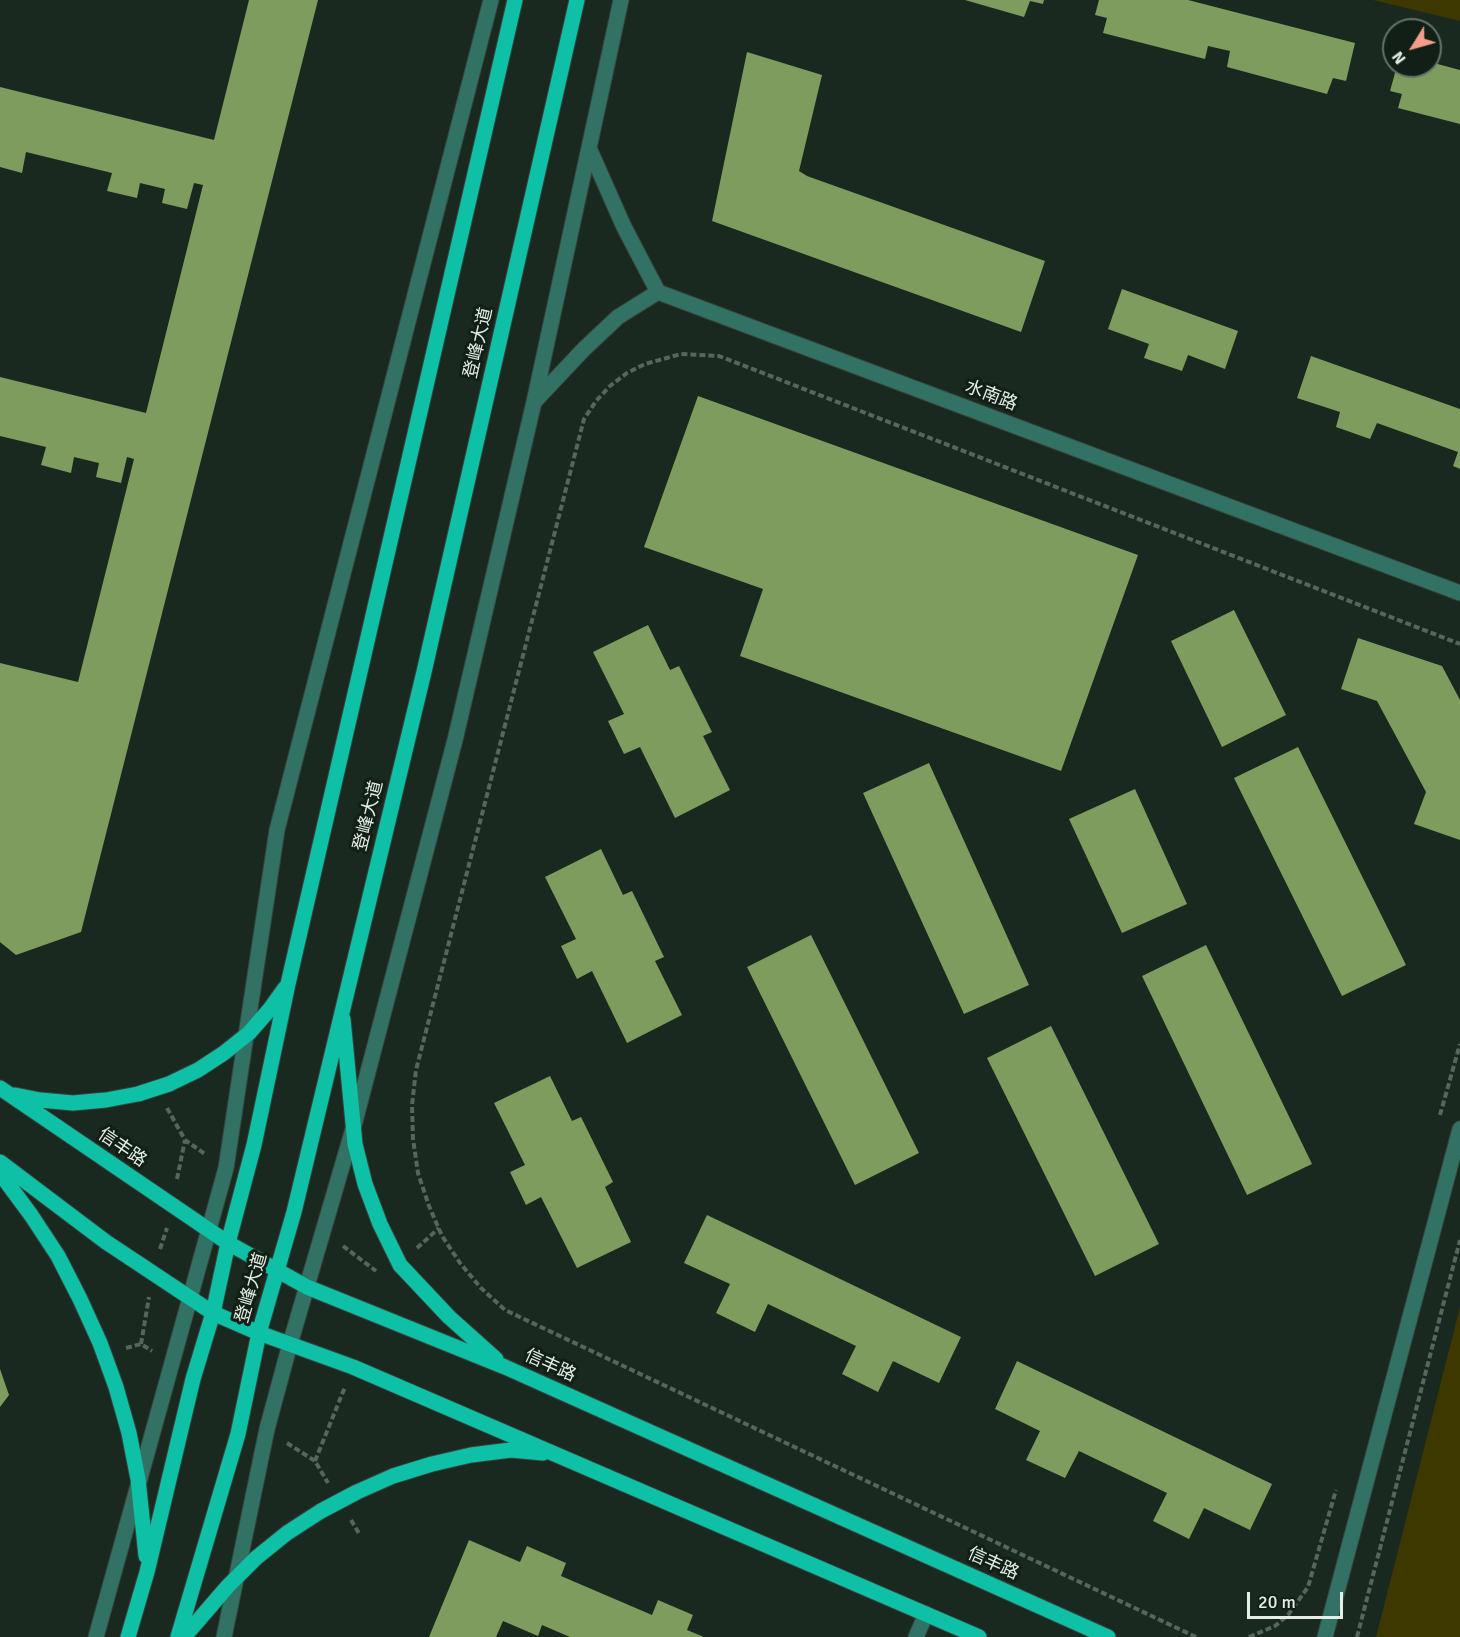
<!DOCTYPE html>
<meta charset="utf-8">
<style>
body{margin:0}
#map{position:relative;width:1460px;height:1637px;overflow:hidden;background:#1a291f;font-family:Signika,sans-serif}
canvas{display:block}
.north{position:absolute;left:1382px;top:18px;width:60px;height:60px;box-sizing:border-box;background:#111f16;border:2px solid #657169;border-radius:50%;rotate:233deg;font-size:16px;font-weight:700;line-height:24px;text-align:center;color:#e4ede6}
.north::after{content:'';display:block;margin:auto;width:21px;height:27px;background:#f49d8b;clip-path:polygon(50% 0,100% 100%,50% 72%,0 100%)}
.scale{position:absolute;left:1247px;top:1592px;width:96px;height:27px;box-sizing:border-box;border:3px solid #e4ede6;border-top:0;padding-left:8px;font-size:18px;line-height:21px;white-space:nowrap;color:#e4ede6;-webkit-text-stroke:4px #111f16;paint-order:stroke}
</style>
<div id="map">
<canvas width="1460" height="1637"></canvas>
<div class="north">N</div>
<div class="scale">20 m</div>
</div>
<script>
const ctx = document.querySelector('canvas').getContext('2d');
ctx.lineJoin = 'round';
function paint(path, color) {
  ctx.fillStyle = color;
  ctx.fill(path, 'evenodd');
}
function shape(rows) {
  const path = new Path2D();
  for (const r of rows) {
    path.moveTo(r[0], r[1]);
    for (let i = 2; i < r.length; i += 2) path.lineTo(r[i], r[i + 1]);
  }
  return path;
}
function strokePath(path, color, width, dash) {
  ctx.strokeStyle = color;
  ctx.lineWidth = width;
  ctx.lineCap = dash ? 'butt' : 'round';
  ctx.setLineDash(dash || []);
  ctx.stroke(path);
}
function label(font, color, halo, rows, align = 'center') {
  ctx.font = font + ' Signika,"Noto Sans SC",sans-serif';
  ctx.lineWidth = 6;
  ctx.setLineDash([]);
  ctx.textBaseline = 'middle';
  ctx.strokeStyle = halo;
  ctx.fillStyle = color;
  for (const [text, x, y, turn = 0] of rows) {
    ctx.save();
    ctx.translate(x, y);
    ctx.rotate((+turn || 0) * Math.PI / 180);
    ctx.textAlign = isNaN(turn) ? turn : align;
    if (halo) ctx.strokeText(text, 0, 0);
    ctx.fillText(text, 0, 0);
    ctx.restore();
  }
}
paint(shape([
 [1373,0,1460,0,1460,21],
 [1460,1307,1460,1637,1376,1637]
]), '#3c3800');
paint(shape([
 [249,0,318,0,81,932,16,955,0,942,0,663,78,682,134,459,127,457,121,483,96,477,99,463,74,457,71,473,41,465,46,447,0,436,0,377,146,413,203,185,194,183,187,209,162,203,165,189,140,183,137,198,107,191,112,173,26,152,22,173,0,167,0,87,214,140],
 [965,0,1044,0,1043,4,1030,1,1024,17],
 [1099,0,1188,0,1355,43,1346,81,1333,78,1327,94,1227,67,1230,51,1208,46,1205,59,1103,33,1107,18,1095,15],
 [747,52,822,75,799,171,807,176,1045,261,1021,332,712,221],
 [1430,62,1460,70,1460,124,1398,108,1402,94,1390,91,1397,66,1430,66],
 [1122,289,1238,331,1225,369,1188,355,1182,371,1144,358,1149,344,1108,329],
 [1311,356,1460,409,1460,469,1453,466,1458,452,1377,423,1370,439,1336,427,1340,412,1297,398],
 [698,396,1138,555,1061,771,740,656,763,589,644,547],
 [1234,610,1286,715,1222,747,1171,641],
 [648,625,670,670,679,666,712,732,703,736,730,790,675,818,640,747,624,754,608,721,624,714,593,652],
 [1358,638,1442,666,1460,700,1460,840,1414,824,1426,792,1377,701,1341,689],
 [1298,747,1406,965,1342,996,1234,778],
 [929,763,1029,985,964,1014,863,793],
 [1135,789,1187,904,1122,933,1069,819],
 [601,849,623,895,632,891,664,957,655,961,682,1015,627,1043,592,971,577,979,561,946,576,939,545,877],
 [811,935,919,1153,855,1185,747,967],
 [1206,945,1312,1164,1247,1195,1142,976],
 [1051,1026,1159,1244,1095,1276,987,1058],
 [550,1076,572,1121,581,1117,613,1182,605,1187,631,1242,577,1268,541,1197,526,1205,510,1172,525,1165,494,1103],
 [707,1215,961,1337,939,1383,893,1361,878,1392,842,1374,856,1346,768,1304,755,1332,716,1313,730,1284,684,1263],
 [1017,1361,1272,1484,1250,1530,1204,1508,1189,1539,1153,1521,1167,1493,1079,1451,1065,1478,1026,1460,1040,1431,995,1409],
 [0,1369,9,1395,0,1407],
 [469,1540,520,1562,527,1546,566,1563,561,1576,652,1615,658,1600,693,1615,687,1630,704,1637,570,1637,542,1625,538,1636,503,1621,496,1637,429,1637]
]), '#7e9c5d');
const minor = shape([
 [589,148,624,227,658,292,1460,593],
 [535,401,584,349,618,317,658,292],
 [96,1637,226,1168,277,830,491,0],
 [224,1637,267,1429,290,1344,353,1129,455,740,534,402,621,0],
 [916,1637,926,1614],
 [1325,1637,1460,1129]
]);
const major = shape([
 [343,1019,355,1144,365,1184,380,1224,400,1265,449,1317,496,1359],
 [0,1088,228,1243,307,1287,505,1367,1108,1637],
 [15,1095,40,1100,73,1103,106,1100,138,1094,169,1084,198,1070,224,1053,249,1033,270,1009,285,988],
 [0,1162,106,1242,213,1313,259,1333,353,1367,979,1637],
 [0,1173,31,1215,58,1256,80,1299,100,1343,116,1387,129,1433,138,1479,146,1556],
 [128,1637,147,1572,193,1379,213,1313,228,1243,254,1145,288,984,515,0],
 [178,1637,238,1434,259,1333,294,1212,424,672,577,0],
 [184,1637,228,1586,256,1558,287,1533,321,1511,357,1492,393,1476,432,1464,471,1455,511,1450,543,1453]
]);
strokePath(minor, '#36443b', 17);
strokePath(major, '#36443b', 17);
strokePath(shape([
 [167,1108,185,1140,205,1154],
 [1440,1115,1460,1044],
 [177,1179,185,1140],
 [343,1246,376,1271],
 [417,1248,439,1228],
 [160,1249,167,1228],
 [141,1344,149,1297],
 [126,1348,141,1344,152,1351],
 [287,1443,315,1461,328,1483],
 [315,1461,345,1387],
 [351,1520,360,1535],
 [1196,1637,505,1310,481,1288,460,1263,442,1236,429,1206,418,1173,413,1139,412,1105,416,1070,584,419,596,401,610,386,627,373,645,364,681,354,719,356,1460,644],
 [1249,1637,1275,1626,1288,1615,1308,1587,1336,1490],
 [1357,1637,1460,1240]
]), '#58655c', 4, [6, 3]);
strokePath(minor, '#327265', 15);
strokePath(major, '#0ec0a5', 15);
label('18px', '#e4ede6', '#111f16', [
 ["登峰大道",479,343,-77],
 ["水南路",991,396,21],
 ["登峰大道",369,816,-76],
 ["信丰路",122,1148,34],
 ["登峰大道",252,1288,-74],
 ["信丰路",550,1366,24],
 ["信丰路",993,1564,24]
]);
</script>
